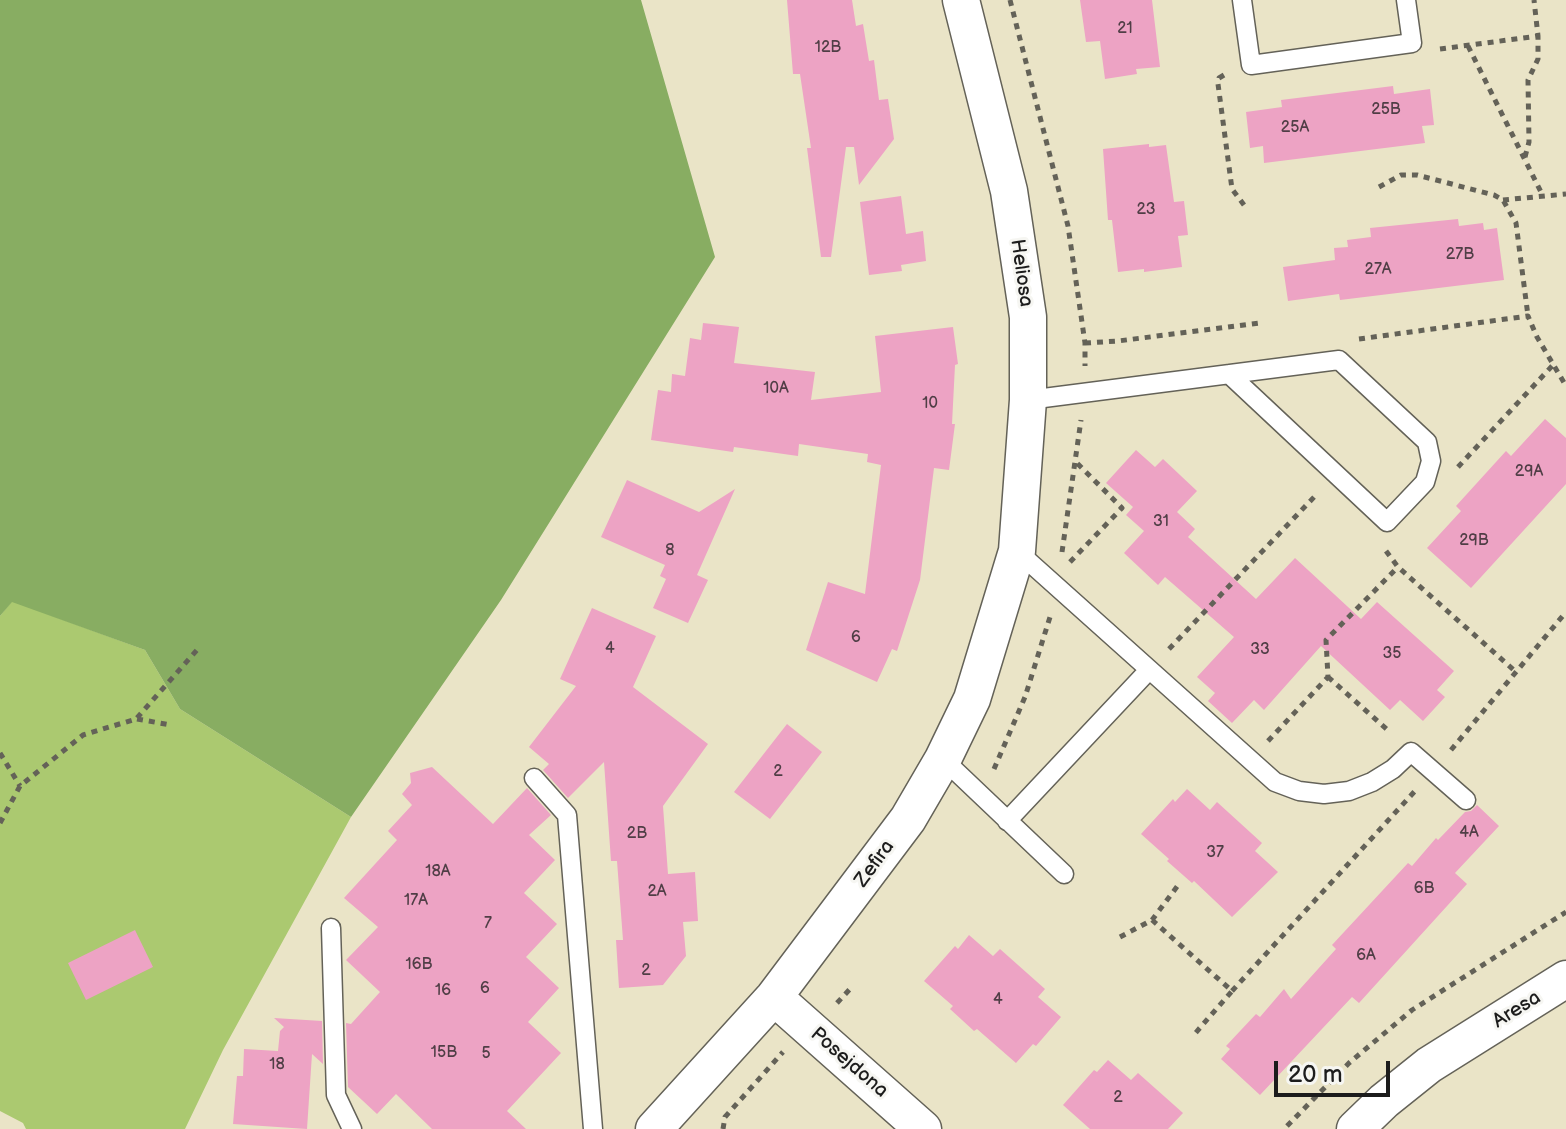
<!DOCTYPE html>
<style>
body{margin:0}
#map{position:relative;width:1566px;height:1129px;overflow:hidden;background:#eae4c7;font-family:"Balsamiq Sans",sans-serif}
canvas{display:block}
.scale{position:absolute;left:1274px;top:1061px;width:116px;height:36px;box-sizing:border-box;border:4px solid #1c1c1c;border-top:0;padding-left:10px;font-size:24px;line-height:28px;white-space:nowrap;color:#1c1c1c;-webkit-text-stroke:6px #f6f6f2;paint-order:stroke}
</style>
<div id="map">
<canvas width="1566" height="1129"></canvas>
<div class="scale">20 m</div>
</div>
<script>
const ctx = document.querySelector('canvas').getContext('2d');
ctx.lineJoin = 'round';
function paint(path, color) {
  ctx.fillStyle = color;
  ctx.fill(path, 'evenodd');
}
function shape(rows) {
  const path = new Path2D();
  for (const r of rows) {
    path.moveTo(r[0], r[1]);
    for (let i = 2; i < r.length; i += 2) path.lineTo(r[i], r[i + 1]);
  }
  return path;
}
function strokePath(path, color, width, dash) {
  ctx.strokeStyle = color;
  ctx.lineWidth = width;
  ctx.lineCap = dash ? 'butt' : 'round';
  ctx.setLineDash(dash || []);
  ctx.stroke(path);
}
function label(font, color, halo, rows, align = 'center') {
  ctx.font = font + ' "Balsamiq Sans",sans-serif';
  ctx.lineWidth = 6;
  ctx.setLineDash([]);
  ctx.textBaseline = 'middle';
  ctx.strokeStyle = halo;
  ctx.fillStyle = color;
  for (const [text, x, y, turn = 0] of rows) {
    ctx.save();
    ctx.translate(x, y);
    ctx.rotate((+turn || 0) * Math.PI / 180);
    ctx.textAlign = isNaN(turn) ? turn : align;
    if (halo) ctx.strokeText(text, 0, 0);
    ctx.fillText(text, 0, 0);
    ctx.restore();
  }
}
paint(shape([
 [12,601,145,650,180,709,351,817,223,1050,185,1129,26,1129,23,1123,0,1111,0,616]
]), '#abc970');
paint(shape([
 [0,0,641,0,715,257,501,600,351,817,180,709,145,650,12,602,0,616]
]), '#88ad62');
paint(shape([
 [787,0,852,0,856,26,863,24,869,61,874,60,879,100,888,99,894,139,859,185,854,147,846,147,831,257,821,257,807,148,811,148,800,74,793,74],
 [1080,0,1152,0,1160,67,1136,69,1137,74,1105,79,1100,41,1086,42],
 [1393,86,1394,94,1430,89,1434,125,1422,126,1425,143,1264,163,1263,146,1250,148,1246,112,1282,107,1281,100],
 [1149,144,1149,147,1166,145,1174,202,1184,201,1188,235,1178,236,1182,267,1144,272,1144,269,1118,272,1112,220,1108,220,1103,149],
 [901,196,906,234,923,231,926,261,901,265,902,271,869,275,860,202],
 [1458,219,1459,226,1483,223,1484,230,1497,228,1504,280,1340,300,1339,294,1288,301,1283,267,1335,260,1334,248,1348,247,1347,240,1371,237,1370,228],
 [703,323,739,327,734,363,815,372,811,400,881,392,875,336,953,327,958,364,955,365,952,424,955,424,949,470,934,468,920,580,897,651,892,649,877,682,806,650,828,582,865,594,881,465,867,462,868,454,799,444,798,456,734,447,733,452,651,440,658,390,671,392,672,374,685,376,690,338,701,340],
 [1545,419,1566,438,1566,484,1471,588,1427,548,1461,511,1456,506,1506,451,1511,456],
 [1136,450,1155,467,1163,459,1197,491,1177,512,1195,529,1188,537,1256,599,1295,558,1361,619,1377,602,1454,671,1437,690,1445,697,1423,721,1400,700,1390,710,1321,646,1264,710,1254,700,1232,723,1208,701,1215,693,1197,677,1234,637,1165,577,1158,585,1124,553,1144,531,1126,515,1133,507,1106,483],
 [627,480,699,512,735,489,697,575,708,580,688,623,653,608,666,579,660,576,665,565,601,537],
 [592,608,656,636,633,687,708,744,663,806,668,874,695,872,698,921,683,922,686,956,663,985,619,988,616,940,623,940,617,861,611,861,604,762,568,798,543,770,549,764,529,747,576,686,560,679],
 [787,724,822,752,770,819,734,792],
 [432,767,493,824,527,788,551,815,529,835,555,860,524,893,557,924,526,957,559,988,528,1022,561,1053,507,1111,526,1129,432,1129,396,1094,377,1114,348,1087,346,1023,351,1024,380,992,346,960,378,927,344,898,397,840,388,831,412,805,402,794,411,783,410,773],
 [1187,789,1210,810,1217,802,1262,843,1255,851,1278,872,1232,917,1194,881,1192,883,1167,861,1169,859,1141,834,1173,799,1175,802],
 [1477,805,1499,826,1455,873,1467,884,1359,1003,1352,997,1260,1095,1221,1059,1230,1049,1226,1046,1256,1014,1260,1017,1284,989,1291,999,1336,949,1332,945,1408,863,1412,866,1436,838,1438,840,1465,812,1471,811],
 [135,930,153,967,86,1000,68,963],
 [969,935,993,956,1000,949,1045,989,1038,997,1061,1017,1036,1046,1033,1044,1016,1063,977,1029,974,1031,950,1009,953,1006,924,981,955,946,958,949],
 [274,1018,322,1021,323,1064,312,1054,307,1129,233,1124,237,1076,243,1076,244,1049,278,1051,280,1031,284,1027],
 [1108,1060,1131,1080,1138,1073,1183,1113,1168,1129,1090,1129,1063,1105,1094,1070,1097,1072]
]), '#eda3c4');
const lane = shape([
 [1242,0,1251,65,1412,43,1406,0],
 [1028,400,1339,360,1427,442,1431,461,1425,482,1387,522,1229,374],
 [1017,551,1275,782,1299,791,1324,794,1349,791,1372,782,1393,769,1411,752,1466,800],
 [943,759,1064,874],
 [534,778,567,815,593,1129],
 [1007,821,1149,670],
 [331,928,336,1095,352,1129]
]);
const street = shape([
 [774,997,923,1129],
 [654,1129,774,997,908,819,943,759,972,699,1017,551,1028,400,1028,317,1009,191,961,0],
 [1355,1129,1384,1101,1429,1065,1566,979]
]);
strokePath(lane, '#646258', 21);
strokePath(street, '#646258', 39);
strokePath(shape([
 [1010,0,1068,226,1085,343,1085,366],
 [1468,46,1543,196],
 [1440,49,1538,36,1534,0],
 [1224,75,1219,78,1218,84,1232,189,1244,205],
 [1525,157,1529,142,1528,80,1538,59,1538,36],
 [1379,187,1401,175,1417,175,1494,195,1503,200,1516,223,1528,316],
 [1503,200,1566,194],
 [1359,339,1528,316,1537,337,1566,386],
 [1085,343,1118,341,1260,323],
 [1458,467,1553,365],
 [1386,551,1398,567,1516,672],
 [1062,552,1081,420],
 [1070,562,1122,508,1076,462],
 [1169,649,1317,494],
 [1328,677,1390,732],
 [137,719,171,725],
 [1268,741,1328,677,1326,640,1398,567],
 [1451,750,1566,612],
 [0,753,20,786],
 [994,769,1025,697,1050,617],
 [0,823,20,786,83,735,136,719,197,650],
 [1152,920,1232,991,1192,1037],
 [1120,937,1152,920,1179,884],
 [1232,991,1415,791],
 [837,1003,850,989],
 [1287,1126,1349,1063,1412,1010,1566,912],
 [723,1129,725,1117,783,1052]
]), '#646258', 5, [6, 6]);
strokePath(lane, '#fff', 18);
strokePath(street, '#fff', 36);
label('16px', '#503e46', null, [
 ["21",1125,29],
 ["12B",828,48],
 ["25B",1386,110],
 ["25A",1295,128],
 ["23",1146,210],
 ["27B",1460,255],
 ["27A",1378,270],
 ["10A",776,389],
 ["10",930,404],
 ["29A",1529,472],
 ["31",1161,522],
 ["29B",1474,541],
 ["8",670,551],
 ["6",856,638],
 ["4",610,649],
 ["33",1260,650],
 ["35",1392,654],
 ["2",778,772],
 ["4A",1469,833],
 ["2B",637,834],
 ["37",1215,853],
 ["18A",438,872],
 ["6B",1424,889],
 ["2A",657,892],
 ["17A",416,901],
 ["7",488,924],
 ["6A",1366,956],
 ["16B",419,965],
 ["2",646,971],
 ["6",485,989],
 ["16",443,991],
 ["4",998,1000],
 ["15B",444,1053],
 ["5",486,1054],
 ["18",277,1065],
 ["2",1118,1098]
]);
label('20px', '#1c1c1c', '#f6f6f2', [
 ["Heliosa",1021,273,82],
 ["Zefira",875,864,-54],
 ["Aresa",1517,1010,-32],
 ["Posejdona",849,1063,41]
]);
</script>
